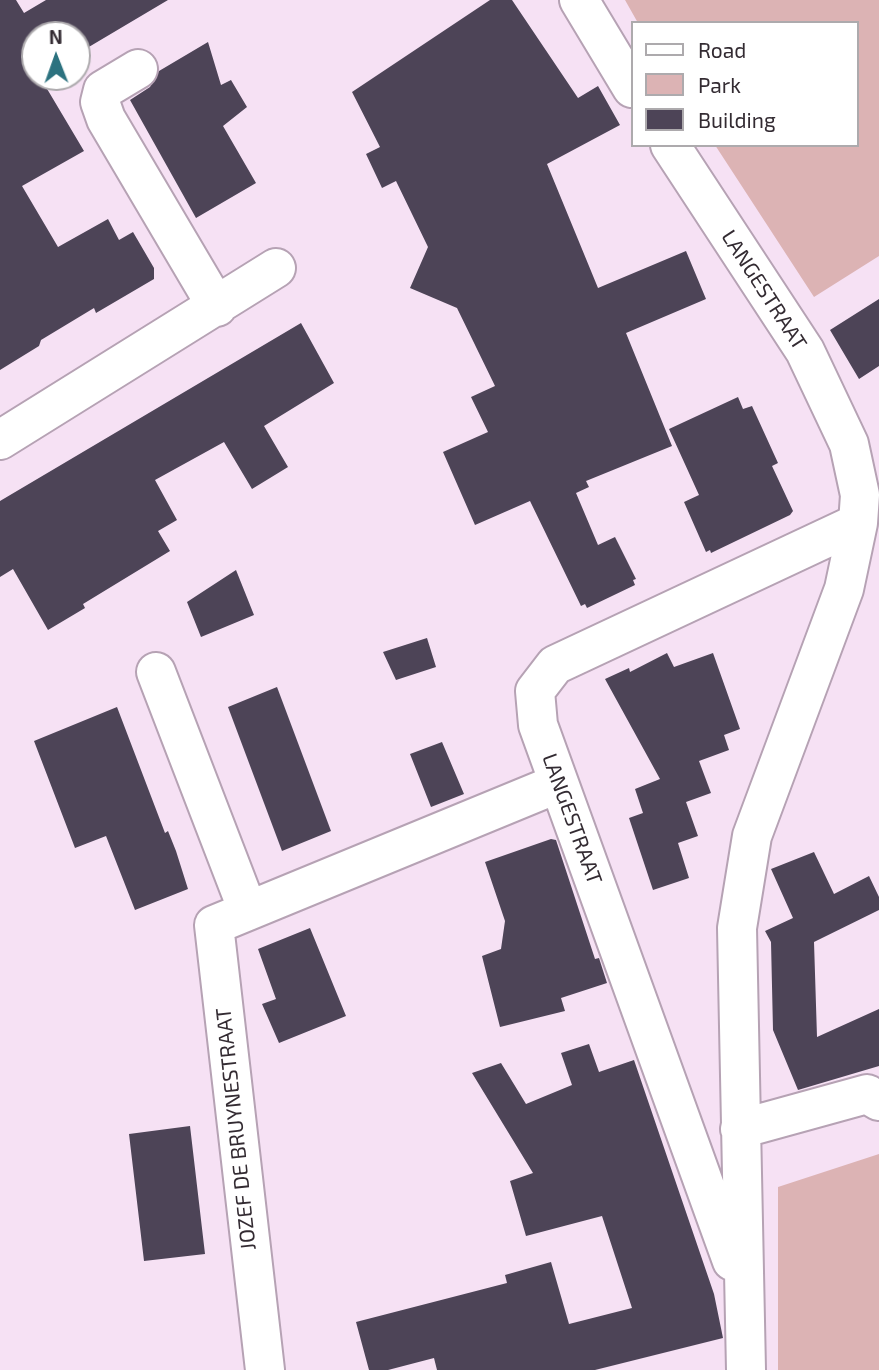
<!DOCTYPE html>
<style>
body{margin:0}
#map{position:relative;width:879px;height:1370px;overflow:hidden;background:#f6e1f4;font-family:"Exo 2",sans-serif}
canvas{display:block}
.legend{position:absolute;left:631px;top:21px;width:228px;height:126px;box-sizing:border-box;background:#fff;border:2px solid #adaaad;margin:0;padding:9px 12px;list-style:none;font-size:21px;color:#332b32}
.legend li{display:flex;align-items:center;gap:14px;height:35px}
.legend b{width:35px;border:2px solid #adaaad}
.north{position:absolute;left:21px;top:21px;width:70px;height:70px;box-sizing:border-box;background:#fff;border:2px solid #adaaad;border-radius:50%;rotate:359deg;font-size:19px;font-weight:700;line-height:28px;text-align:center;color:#332b32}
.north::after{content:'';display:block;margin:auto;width:24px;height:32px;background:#2c727f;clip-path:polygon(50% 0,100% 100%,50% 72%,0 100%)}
</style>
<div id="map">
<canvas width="879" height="1370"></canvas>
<ul class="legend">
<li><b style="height:9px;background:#fff"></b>Road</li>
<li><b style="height:19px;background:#dcb3b4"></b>Park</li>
<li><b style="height:19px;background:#4d4457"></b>Building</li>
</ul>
<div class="north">N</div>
</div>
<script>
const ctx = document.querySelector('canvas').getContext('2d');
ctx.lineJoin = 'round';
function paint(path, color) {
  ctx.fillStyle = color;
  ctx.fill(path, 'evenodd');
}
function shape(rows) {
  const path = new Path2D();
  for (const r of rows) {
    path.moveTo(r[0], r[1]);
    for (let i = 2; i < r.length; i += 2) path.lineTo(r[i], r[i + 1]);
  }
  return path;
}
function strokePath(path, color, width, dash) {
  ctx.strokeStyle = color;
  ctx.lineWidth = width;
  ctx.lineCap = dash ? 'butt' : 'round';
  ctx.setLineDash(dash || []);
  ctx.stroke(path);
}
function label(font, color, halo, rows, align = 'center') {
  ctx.font = font + ' "Exo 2",sans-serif';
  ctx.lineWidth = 7;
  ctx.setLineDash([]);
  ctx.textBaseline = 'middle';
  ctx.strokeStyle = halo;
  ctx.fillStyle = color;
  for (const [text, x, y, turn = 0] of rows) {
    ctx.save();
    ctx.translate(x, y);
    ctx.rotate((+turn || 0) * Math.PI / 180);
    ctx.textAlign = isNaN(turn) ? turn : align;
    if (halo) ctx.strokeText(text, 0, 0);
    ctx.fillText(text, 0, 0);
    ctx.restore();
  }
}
paint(shape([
 [625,0,879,0,879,256,814,297,715,145,856,145,856,23,638,23],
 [879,1154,879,1370,778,1370,778,1187]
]), '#dcb3b4');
paint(shape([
 [0,0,16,0,24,13,46,0,168,0,77,54,77,35,35,35,35,77,40,77,84,151,22,186,58,247,108,219,119,240,133,232,154,268,154,279,96,313,94,308,41,340,39,346,0,370],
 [490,0,512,0,578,98,598,86,620,125,547,164,598,288,686,251,706,299,626,333,672,446,586,481,589,487,576,493,598,545,615,537,636,579,633,580,635,585,587,608,585,604,581,606,530,501,475,525,443,452,488,432,471,397,495,386,457,308,410,288,428,247,396,181,382,188,366,154,380,147,352,92],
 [208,42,221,85,231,80,247,107,223,126,256,183,196,218,130,100,150,87,159,71],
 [879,299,879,366,859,379,830,330],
 [301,323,334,383,264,426,288,467,252,489,224,442,155,480,177,520,158,531,170,551,83,604,85,608,48,630,13,569,0,577,0,501],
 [738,397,743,409,752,406,778,463,772,466,793,511,790,515,711,553,710,550,706,552,684,502,699,495,669,429],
 [236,570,254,615,201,637,187,602],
 [427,638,436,667,396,680,383,652],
 [667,653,674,667,713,653,740,729,724,735,729,750,699,761,711,793,686,802,698,836,678,843,689,878,653,890,629,818,643,813,635,789,660,779,605,679,629,668,630,672],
 [277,687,331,831,282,851,228,707],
 [117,707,165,833,168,831,176,851,188,889,135,910,106,836,75,848,34,741],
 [442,742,464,794,431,807,410,754],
 [551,839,556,840,595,959,599,958,607,983,561,998,565,1011,500,1027,482,956,501,949,505,921,485,862],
 [814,852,834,894,869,876,879,897,879,910,814,942,817,1037,879,1009,879,1066,798,1090,773,1030,771,942,765,931,793,918,771,869],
 [310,928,346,1016,279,1043,262,1004,276,999,258,949],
 [589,1044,599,1072,634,1060,714,1294,723,1338,595,1370,437,1370,434,1358,388,1370,369,1370,356,1322,507,1283,505,1275,551,1262,569,1324,632,1308,602,1216,526,1236,510,1181,533,1173,472,1073,501,1063,526,1104,572,1085,561,1053],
 [190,1126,205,1254,144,1261,129,1134]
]), '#4d4457');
const minor = shape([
 [579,0,632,88],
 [138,69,103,90,100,102,106,119,217,307],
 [670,145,805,351,849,444,860,495,858,523,844,589,752,836,737,928,746,1370],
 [0,440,276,268],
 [156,672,248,911],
 [740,1129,867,1094,879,1101],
 [732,1261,538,725,535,691,555,665,858,523],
 [265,1370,214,925,559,783]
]);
strokePath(minor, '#b6a2b4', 42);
strokePath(minor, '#fff', 38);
label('21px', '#332b32', '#fff', [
 ["LANGESTRAAT",764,290,57],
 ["LANGESTRAAT",572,819,70],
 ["JOZEF DE BRUYNESTRAAT",236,1129,-96]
]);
</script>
